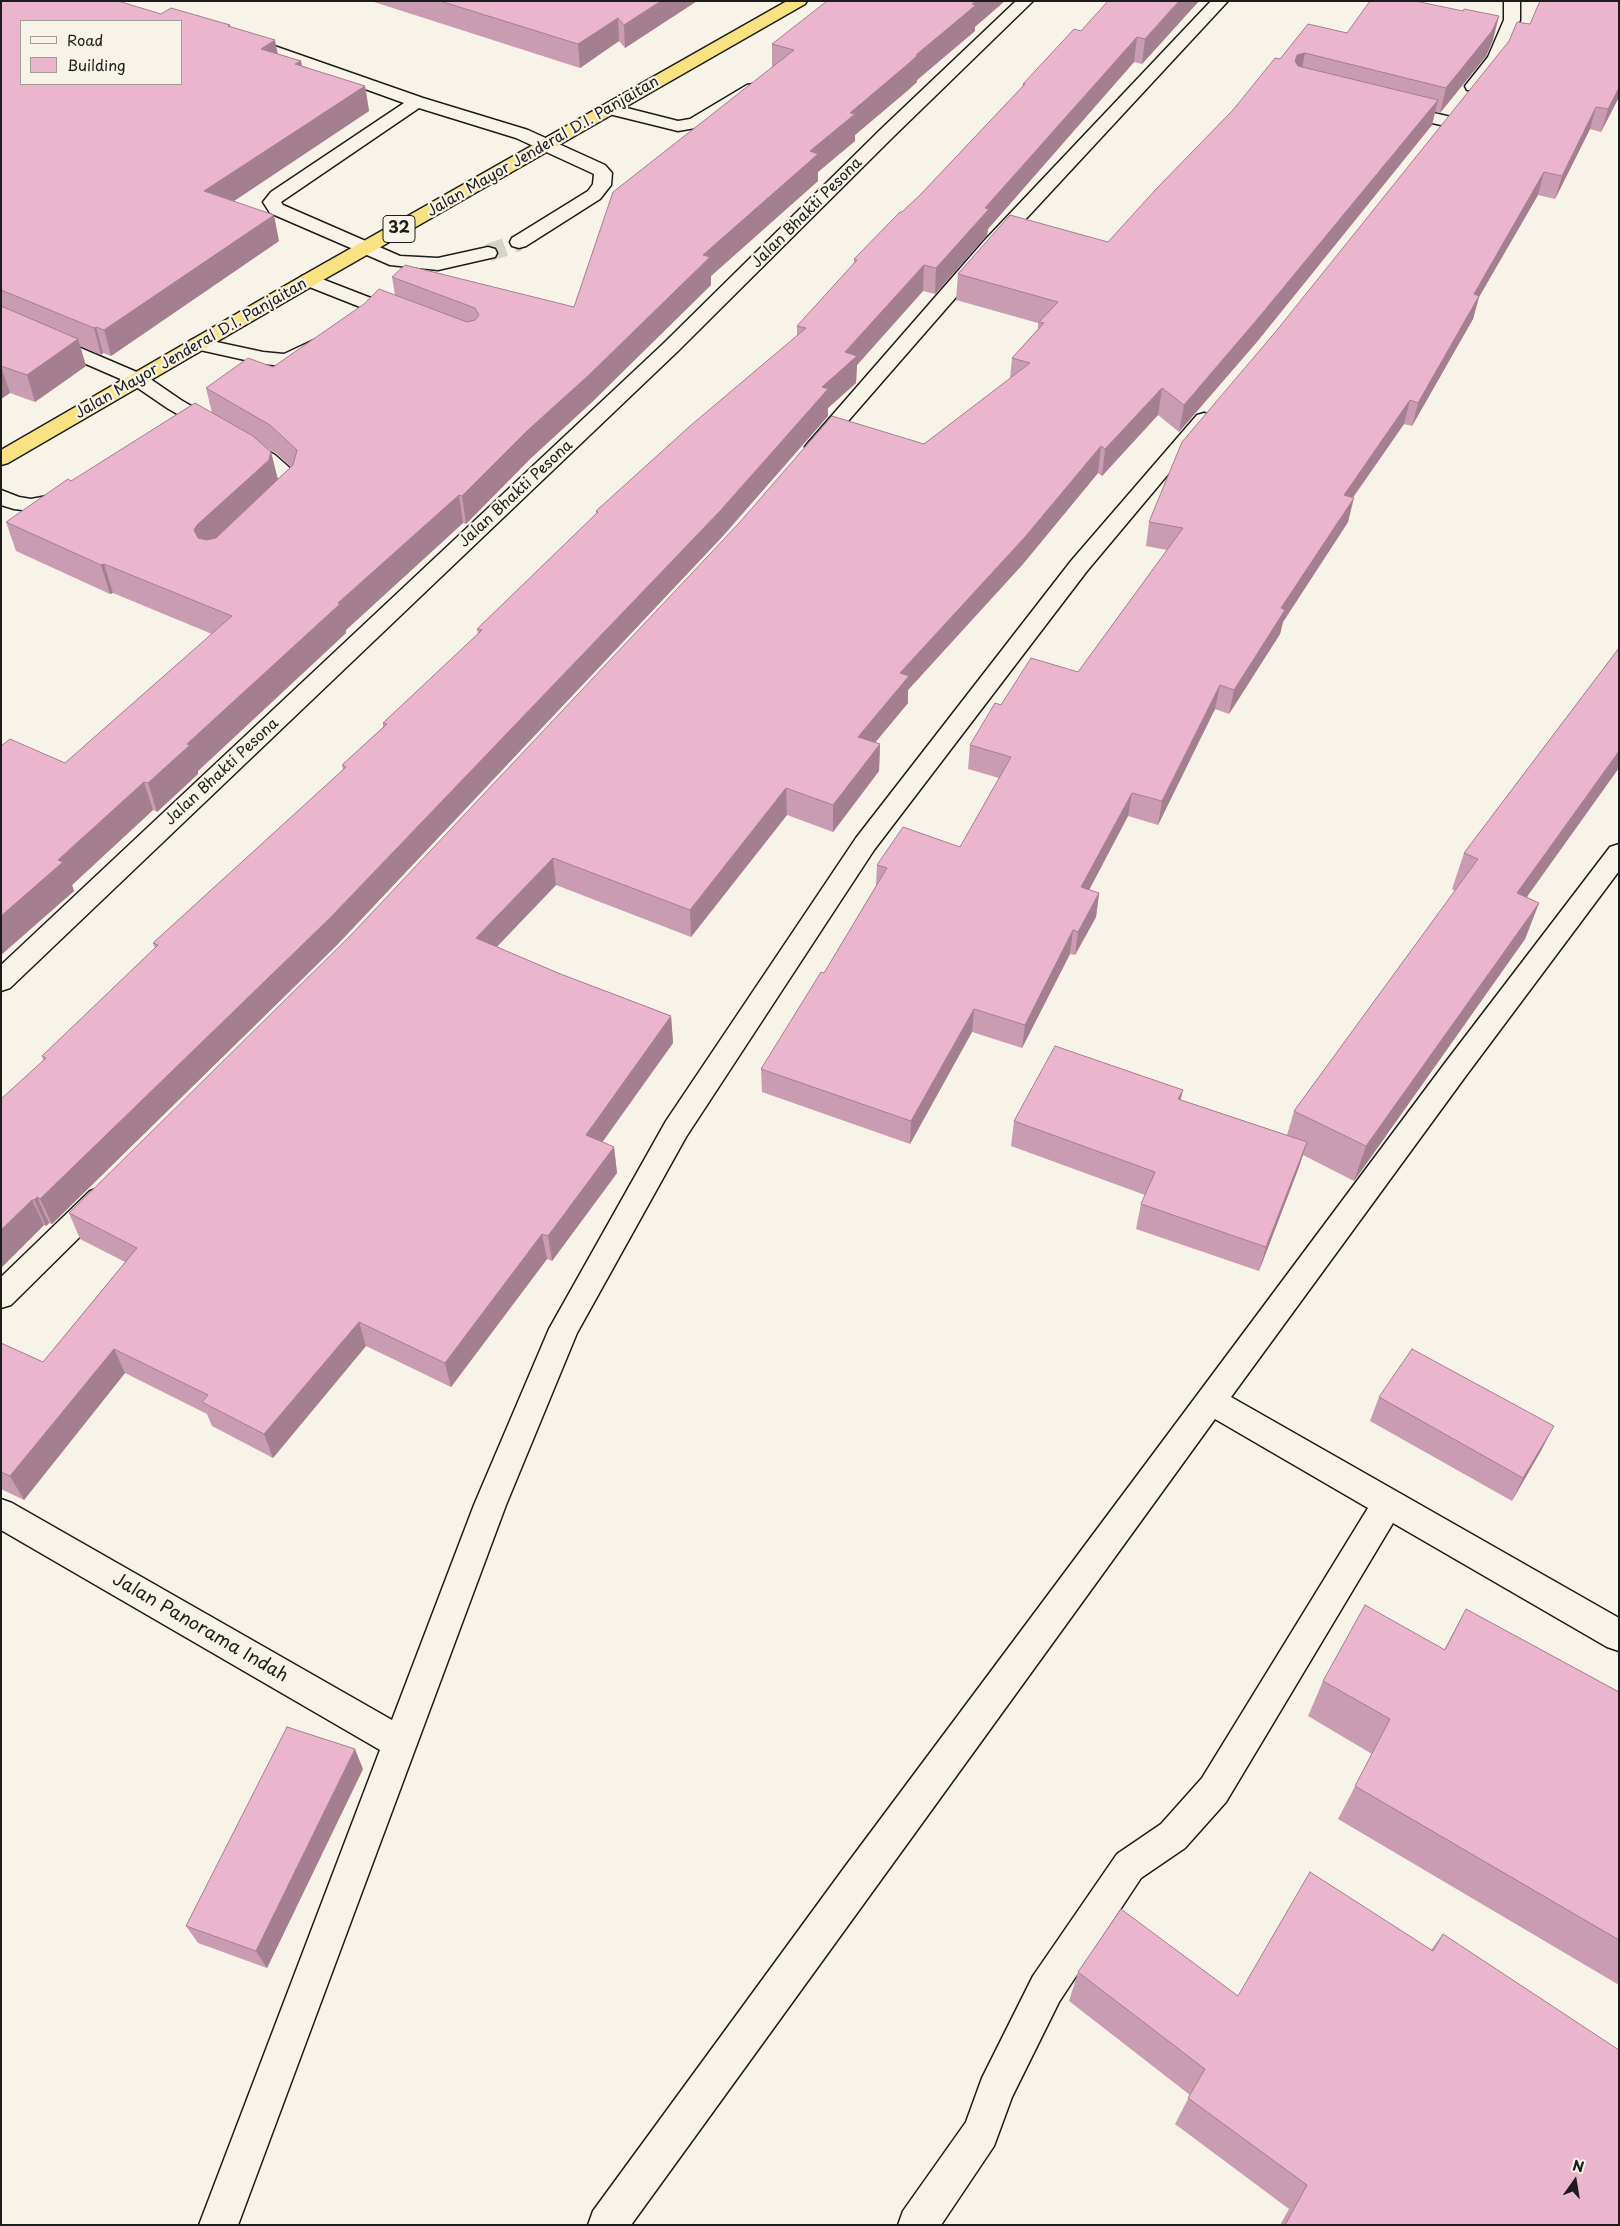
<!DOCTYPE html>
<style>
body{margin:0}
#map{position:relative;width:1620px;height:2226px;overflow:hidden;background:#f7f3e8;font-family:"Playpen Sans",sans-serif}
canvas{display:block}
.frame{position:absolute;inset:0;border:2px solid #1c1c1c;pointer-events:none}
.legend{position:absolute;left:20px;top:20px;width:162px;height:65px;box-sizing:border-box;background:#f7f3e8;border:1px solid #9f9d96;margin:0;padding:6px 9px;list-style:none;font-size:15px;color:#1c1c1c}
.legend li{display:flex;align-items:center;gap:10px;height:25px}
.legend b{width:25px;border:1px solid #9f9d96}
.north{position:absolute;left:1550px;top:2156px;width:50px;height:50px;-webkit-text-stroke:4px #f7f3e8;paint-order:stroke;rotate:13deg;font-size:14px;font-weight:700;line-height:20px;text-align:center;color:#1c1c1c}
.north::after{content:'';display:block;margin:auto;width:18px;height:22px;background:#1c1c1c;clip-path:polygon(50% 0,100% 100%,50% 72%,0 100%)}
</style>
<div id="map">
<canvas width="1620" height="2226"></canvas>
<div class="frame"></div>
<ul class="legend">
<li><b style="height:6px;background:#f7f3e8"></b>Road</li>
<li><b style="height:14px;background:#ebb5ce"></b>Building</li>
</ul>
<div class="north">N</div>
</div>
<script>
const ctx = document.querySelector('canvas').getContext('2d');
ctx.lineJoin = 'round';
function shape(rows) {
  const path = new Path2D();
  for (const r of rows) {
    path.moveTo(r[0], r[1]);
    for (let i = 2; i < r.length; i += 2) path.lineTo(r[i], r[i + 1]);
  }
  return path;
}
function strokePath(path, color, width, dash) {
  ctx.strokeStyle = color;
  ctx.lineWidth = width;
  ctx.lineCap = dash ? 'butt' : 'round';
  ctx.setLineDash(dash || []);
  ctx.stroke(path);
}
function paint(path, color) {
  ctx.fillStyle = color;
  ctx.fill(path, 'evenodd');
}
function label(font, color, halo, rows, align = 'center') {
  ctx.font = font + ' "Playpen Sans",sans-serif';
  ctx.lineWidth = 4.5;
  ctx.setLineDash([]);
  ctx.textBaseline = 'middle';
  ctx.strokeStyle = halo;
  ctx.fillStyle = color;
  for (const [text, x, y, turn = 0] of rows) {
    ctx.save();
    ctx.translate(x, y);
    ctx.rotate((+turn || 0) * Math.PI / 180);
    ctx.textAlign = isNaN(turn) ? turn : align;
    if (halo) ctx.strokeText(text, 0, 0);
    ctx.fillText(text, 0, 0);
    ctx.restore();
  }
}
strokePath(shape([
 [488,253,519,242]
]), '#d6d3c9', 18, [18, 9]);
const minor = shape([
 [1016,1,1033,1,892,138,678,351,10,988,1,991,1,965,664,343,880,130,1016,1],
 [1211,1,1228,1,998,249,822,451,815,453,808,451,805,447,808,443,984,241,1211,1],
 [1504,1,1520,1,1520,20,1504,58,1479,90,1467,90,1465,86,1488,57,1504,20,1504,1],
 [263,42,423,98,528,130,605,165,612,173,611,185,600,199,526,246,519,248,512,246,510,242,512,238,588,191,593,184,594,174,516,138,419,108,281,202,283,205,400,256,438,258,488,247,495,249,497,253,495,257,438,270,390,265,270,213,263,202,271,192,404,103,257,50,255,47,257,44,263,42],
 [753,84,759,85,761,89,759,93,701,127,678,131,605,113,602,109,605,105,611,104,678,121,690,119,747,85,753,84],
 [1396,104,1451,117,1454,121,1451,125,1445,126,1390,113,1387,109,1390,105,1396,104],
 [309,274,407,312,410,316,407,320,400,322,393,320,302,284,300,280,302,276,309,274],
 [1,314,146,376,181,400,275,455,301,478,298,492,284,506,277,508,270,506,266,502,277,490,280,480,261,463,167,408,132,384,1,327,1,314],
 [198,338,263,352,284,354,316,339,323,341,326,345,323,349,304,361,284,366,263,364,191,348,188,344,191,340,198,338],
 [1204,413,1211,415,1214,419,1211,423,1087,571,874,850,686,1137,577,1333,506,1505,238,2225,199,2225,380,1750,1,1530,1,1499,12,1503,392,1720,474,1505,549,1329,666,1121,856,838,1071,561,1197,415,1204,413],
 [65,487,72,489,76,493,60,505,31,511,14,509,1,505,1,490,19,497,31,499,47,496,58,489,65,487],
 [1619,844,1619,871,1465,1077,1231,1397,1619,1618,1619,1651,1607,1647,1393,1523,1226,1802,1185,1848,1141,1878,1059,2002,1012,2097,994,2146,941,2225,898,2225,903,2211,966,2122,982,2078,1033,1976,1117,1854,1161,1824,1202,1778,1368,1508,1215,1419,631,2225,588,2225,593,2211,844,1868,1445,1063,1610,847,1619,844],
 [100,1188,110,1191,114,1199,110,1207,11,1305,1,1308,1,1277,90,1191,100,1188]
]);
const highway = shape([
 [787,1,807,1,805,4,316,284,8,463,1,465,1,450,302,276,787,1]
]);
strokePath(minor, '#1c1c1c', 3);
strokePath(highway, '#1c1c1c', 3);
paint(minor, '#f7f3e8');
paint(highway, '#f8e281');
paint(shape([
 [1,1,161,14,230,25,231,27,278,54,301,61,302,67,365,86,369,111,234,201,279,241,111,356,103,353,101,355,80,346,86,366,35,402,10,393,1,399],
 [371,1,697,1,625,48,619,41,580,68],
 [1199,1,1142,64,1134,62,988,229,987,235,935,294,923,291,857,365,856,383,828,408,828,416,722,537,337,945,52,1224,49,1223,46,1226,44,1225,1,1268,43,1060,42,1056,155,948,153,943,343,770,342,765,383,727,383,723,478,634,477,629,596,514,596,511,797,337,797,326,854,264,854,259,920,195,1022,87,1023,84,1081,31],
 [1619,1,1619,97,1601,132,1590,129,1555,199,1538,195,1479,297,1473,319,1412,426,1404,424,1353,498,1348,522,1283,622,1280,634,1229,714,1215,709,1158,825,1128,816,1089,890,1099,893,1096,917,1075,955,1070,954,1022,1048,972,1032,910,1144,762,1092,761,1069,824,973,876,886,877,865,960,847,999,778,968,769,970,745,1001,705,1078,672,1167,550,1146,546,1149,522,1277,330,1530,24],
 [975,27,975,31,917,80,917,82,907,91,855,135,855,141,818,172,818,181,711,276,711,285,592,402,530,459,466,524,463,523,346,630,346,633,198,771,198,774,157,812,153,810,72,885,74,891,1,955,65,763,212,634,113,593,110,594,16,551,6,522,71,481,212,413,206,388,273,367,395,295,392,277,574,307,772,68,772,44],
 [267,448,276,453,291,467,278,479,271,452],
 [1347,33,1493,40,1486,56,1440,113,1435,112,1432,125,1256,343,1179,432,1158,415,1102,476,1098,473,1023,564,908,690,908,703,875,743,880,744,879,771,833,832,787,815,691,937,556,885,497,947,558,973,671,1016,673,1043,602,1142,614,1147,617,1173,552,1261,547,1259,451,1387,366,1346,273,1458,212,1426,207,1414,125,1373,24,1500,1,1489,1,1343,43,1362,125,1262,80,1239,69,1213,924,444,1010,379,1012,358,1038,329,1038,323,956,300,958,274,1108,242,1233,110,1280,59],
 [1619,648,1527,897,1539,903,1525,939,1354,1181,1303,1155,1299,1167,1259,1271,1136,1229,1141,1204,1145,1195,1011,1146,1014,1121,1180,1100,1287,1135,1294,1111,1455,891,1452,889,1464,853],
 [1379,1397,1542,1449,1512,1501,1370,1421],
 [1466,1609,1619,1692,1619,1985,1338,1819,1372,1754,1308,1716,1323,1681,1444,1650],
 [363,1769,267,1968,198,1943,186,1926],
 [1443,1934,1619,2225,1280,2225,1289,2209,1175,2124,1190,2095,1069,2001,1078,1972,1238,1996,1431,1950]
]), '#ca9cb1');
paint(shape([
 [661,1,697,1,625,48,624,25],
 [976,1,1005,1,975,27,975,31,917,80,917,82,907,91,855,135,855,141,818,172,818,181,711,276,711,285,592,402,530,459,466,524,462,496,703,255,850,113],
 [1179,1,1199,1,1142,64,1145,39],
 [1499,16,1493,40,1486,56,1440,113,1446,88],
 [618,18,619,41,580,68,578,44],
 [1137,37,1134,62,988,229,987,235,935,294,936,268,985,208],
 [275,40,280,65,261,49],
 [1305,53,1300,78,1295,61,1297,55],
 [301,61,305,86,295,64],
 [365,86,369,111,210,217,204,191],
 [1619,88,1619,97,1601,132,1608,109],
 [1438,100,1432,125,1256,343,1179,432,1184,405],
 [1596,107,1590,129,1555,199,1562,176],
 [1544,172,1538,195,1479,297,1473,319,1412,426,1418,403,1474,294],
 [274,215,279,241,111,356,104,330],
 [924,265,923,291,857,365,856,383,828,408,828,416,722,537,337,945,52,1224,40,1199,822,387,845,352],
 [96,327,103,353,101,355,94,328],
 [78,339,86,366,35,402,27,375],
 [1,366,10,393,1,399],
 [1162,388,1158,415,1102,476,1105,449],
 [1410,400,1404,424,1338,518,1344,495],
 [1101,446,1098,473,1023,564,908,690,908,703,857,764,858,737,900,673],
 [271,452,278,481,205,554,194,530,197,525],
 [459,495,463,523,346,630,346,633,198,771,198,774,157,812,148,783,187,744,338,603],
 [1354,498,1348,522,1283,622,1280,634,1229,714,1234,690,1281,608],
 [104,564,113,593,110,594,101,565],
 [1220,685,1215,709,1158,825,1162,801],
 [880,744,879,771,833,832,833,805],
 [1619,751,1619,768,1504,929,1517,893],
 [144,782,153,810,72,885,74,891,1,955,1,916,58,860],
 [786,788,787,815,691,937,690,910],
 [1132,793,1128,816,1078,911,1081,887],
 [553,858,556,885,480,964,476,938],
 [1099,893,1096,917,1075,955,1078,932],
 [1539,903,1525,939,1354,1181,1366,1146],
 [1073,930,1070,954,1022,1048,1025,1025],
 [974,1009,972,1032,910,1144,911,1121],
 [671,1016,673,1043,589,1161,586,1135],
 [1183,1090,1177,1115,1178,1099],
 [1307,1142,1299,1167,1259,1271,1266,1247],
 [614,1147,617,1173,552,1261,548,1236],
 [37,1197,49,1223,46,1226,34,1200],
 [32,1200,44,1225,1,1268,1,1230],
 [542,1234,547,1259,451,1387,445,1363],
 [359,1322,366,1346,273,1458,264,1434],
 [114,1349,125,1373,24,1500,10,1476],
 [1554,1426,1542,1449,1512,1501,1523,1478],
 [355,1749,363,1769,267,1968,256,1951]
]), '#a47f90');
const building = shape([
 [1,1,118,1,161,14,171,8,230,25,228,26,275,40,261,49,301,61,295,64,365,86,204,191,274,215,104,330,96,327,94,328,1,290,1,1],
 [21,21,181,21,181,84,21,84,21,21],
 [440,1,661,1,624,25,618,18,578,44,440,1],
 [827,1,976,1,972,4,976,5,916,55,918,55,908,64,850,113,855,114,810,151,818,154,703,255,710,257,590,374,527,431,462,496,459,495,338,603,340,604,187,744,190,745,148,783,144,782,58,860,63,862,1,916,1,746,10,739,65,763,232,616,104,564,101,565,6,522,68,479,71,481,195,403,253,436,271,452,269,460,197,525,194,530,198,538,207,540,216,538,293,465,297,450,270,425,206,388,248,358,273,367,364,304,379,289,467,322,475,320,479,315,475,308,392,277,405,265,574,307,613,192,794,50,772,44,827,1],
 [1108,1,1179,1,1145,39,1137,37,985,208,989,209,936,268,924,265,845,352,857,356,822,387,828,389,721,510,330,918,40,1199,37,1197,34,1200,32,1200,1,1230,1,1099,46,1058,42,1056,158,945,153,943,346,767,342,765,387,724,383,723,482,630,477,629,598,512,596,511,690,426,806,328,797,326,857,260,854,259,900,212,902,212,920,195,1025,84,1023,84,1074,29,1081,31,1108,1],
 [1370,1,1415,1,1463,11,1464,9,1499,16,1492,31,1446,88,1305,53,1297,55,1295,61,1298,66,1438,100,1260,316,1184,405,1162,388,1105,449,1101,446,1025,537,900,673,909,676,858,737,880,744,833,805,786,788,690,910,553,858,476,938,558,973,671,1016,586,1135,614,1147,548,1236,542,1234,445,1363,359,1322,264,1434,202,1402,208,1395,114,1349,10,1476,1,1472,1,1343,43,1362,137,1248,69,1213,351,935,740,522,832,416,924,444,1030,363,1012,358,1044,323,1039,322,1058,302,958,274,1010,215,1108,242,1157,188,1233,110,1275,58,1280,59,1308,24,1347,33,1370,1],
 [1540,1,1619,1,1619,88,1608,109,1596,107,1562,176,1544,172,1474,294,1479,296,1418,403,1410,400,1344,495,1354,498,1281,608,1285,610,1234,690,1220,685,1162,801,1132,793,1081,887,1099,893,1078,932,1073,930,1025,1025,974,1009,911,1121,761,1069,821,972,824,973,887,868,877,865,903,827,960,847,1011,757,970,745,995,703,1001,705,1031,658,1078,672,1183,528,1149,522,1182,442,1277,330,1509,41,1517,22,1530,24,1540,1],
 [1,306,78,339,27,375,1,366,1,306],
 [1619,648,1619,751,1517,893,1539,903,1366,1146,1294,1111,1478,859,1464,853,1619,648],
 [1055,1046,1183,1090,1178,1099,1307,1142,1266,1247,1141,1204,1155,1172,1014,1121,1055,1046],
 [1412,1349,1554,1426,1523,1478,1379,1397,1412,1349],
 [1365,1605,1445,1650,1466,1609,1619,1692,1619,1940,1355,1786,1390,1719,1323,1681,1365,1605],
 [287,1727,355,1749,256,1951,186,1926,287,1727],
 [1310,1872,1433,1951,1443,1934,1619,2050,1619,2225,1285,2225,1307,2185,1188,2098,1205,2069,1078,1972,1121,1909,1238,1996,1310,1872]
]);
paint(building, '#ebb5ce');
strokePath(building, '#a47f90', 1);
label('15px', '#1c1c1c', '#f7f3e8', [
 ["Jalan Mayor Jenderal D.I. Panjaitan",543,147,-30],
 ["Jalan Bhakti Pesona",807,213,-45],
 ["Jalan Mayor Jenderal D.I. Panjaitan",191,349,-30],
 ["Jalan Bhakti Pesona",516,494,-43],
 ["Jalan Bhakti Pesona",222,772,-43]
]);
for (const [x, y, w] of [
 [399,229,32]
]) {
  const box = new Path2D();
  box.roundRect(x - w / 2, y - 13.5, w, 27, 4);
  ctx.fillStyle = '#f7f3e8';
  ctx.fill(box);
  strokePath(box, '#1c1c1c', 1);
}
label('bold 16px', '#1c1c1c', null, [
 ["32",399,229]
]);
label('18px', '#1c1c1c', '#f7f3e8', [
 ["Jalan Panorama Indah",200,1628,30]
]);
</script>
